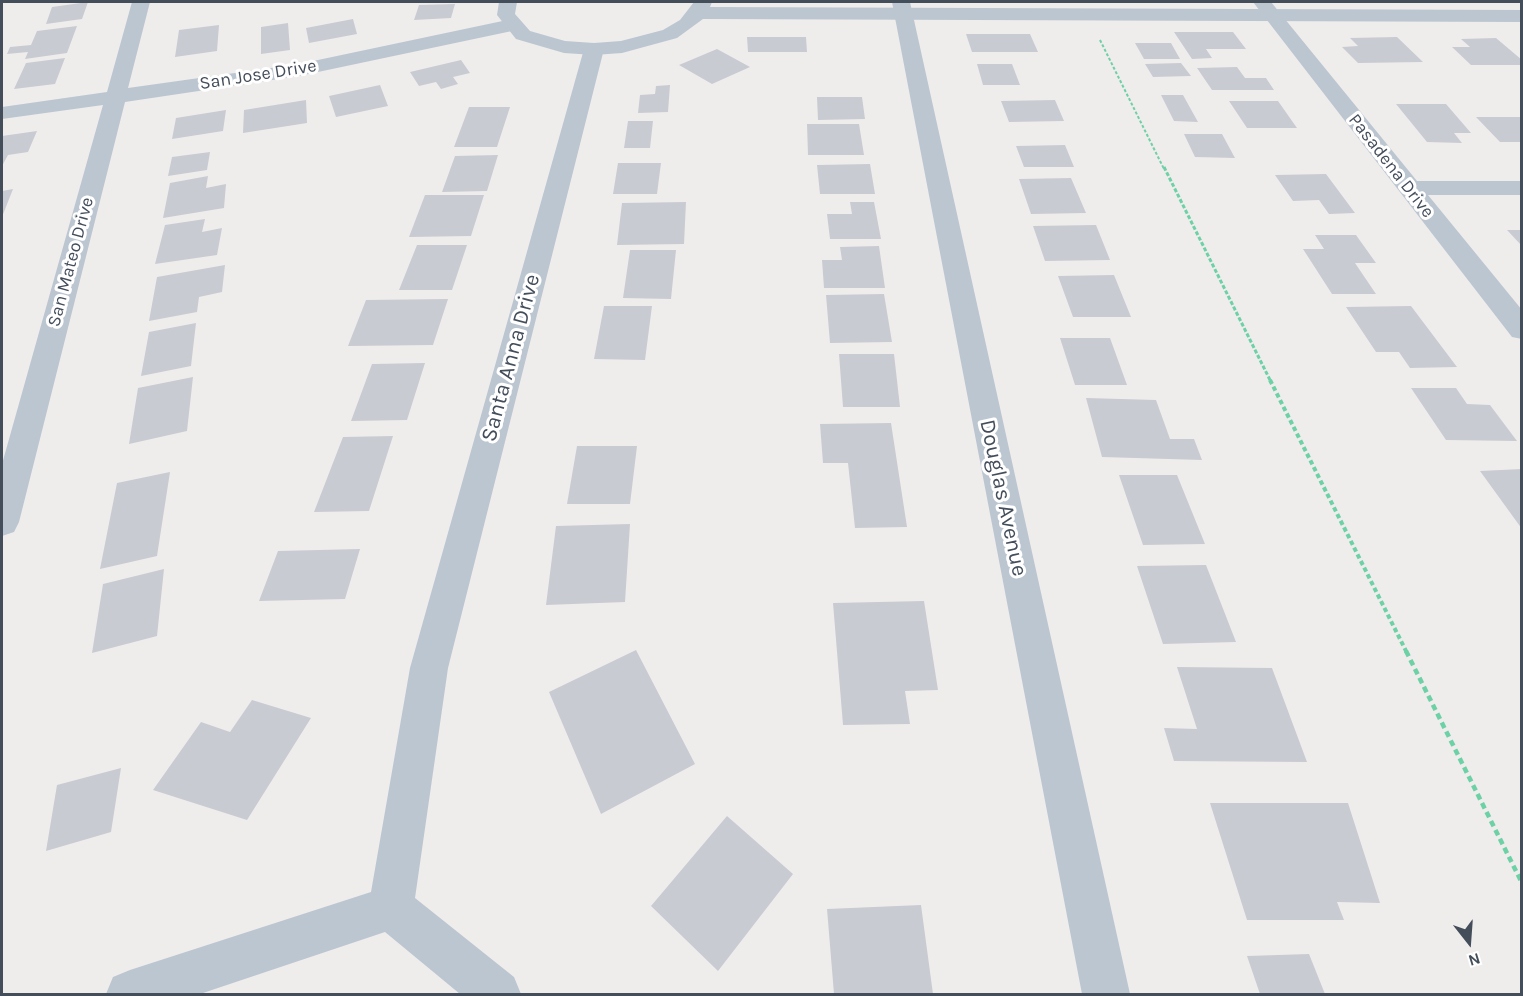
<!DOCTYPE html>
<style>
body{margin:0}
#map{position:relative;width:1523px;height:996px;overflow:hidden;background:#efecec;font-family:Karla,sans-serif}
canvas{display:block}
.frame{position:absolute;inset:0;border:3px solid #444e5b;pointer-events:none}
.north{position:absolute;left:1439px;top:912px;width:60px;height:60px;-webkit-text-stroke:4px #fff;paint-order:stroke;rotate:163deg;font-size:16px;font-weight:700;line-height:24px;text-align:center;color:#444e5b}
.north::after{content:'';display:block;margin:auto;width:21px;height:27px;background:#444e5b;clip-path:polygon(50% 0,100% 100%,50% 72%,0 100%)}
</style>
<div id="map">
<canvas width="1523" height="996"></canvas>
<div class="frame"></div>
<div class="north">N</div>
</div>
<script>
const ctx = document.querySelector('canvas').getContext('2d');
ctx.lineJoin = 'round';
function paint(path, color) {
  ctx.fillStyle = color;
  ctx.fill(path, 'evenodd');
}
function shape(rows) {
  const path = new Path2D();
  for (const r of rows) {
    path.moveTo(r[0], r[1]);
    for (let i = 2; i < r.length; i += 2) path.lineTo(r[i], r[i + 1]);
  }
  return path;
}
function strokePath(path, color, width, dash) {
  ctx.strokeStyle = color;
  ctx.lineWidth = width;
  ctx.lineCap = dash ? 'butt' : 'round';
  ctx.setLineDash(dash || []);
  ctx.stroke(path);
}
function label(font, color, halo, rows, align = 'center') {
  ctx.font = font + ' Karla,sans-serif';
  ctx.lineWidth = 6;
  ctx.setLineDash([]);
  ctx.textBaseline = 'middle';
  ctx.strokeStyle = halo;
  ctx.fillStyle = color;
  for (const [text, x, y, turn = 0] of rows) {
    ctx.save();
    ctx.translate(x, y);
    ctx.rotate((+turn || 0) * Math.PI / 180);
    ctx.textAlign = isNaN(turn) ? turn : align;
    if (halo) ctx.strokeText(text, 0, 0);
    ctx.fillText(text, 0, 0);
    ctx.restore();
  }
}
paint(shape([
 [88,2,82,19,46,24,52,7],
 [455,4,451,18,414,20,419,5],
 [353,19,357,34,309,43,306,28],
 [288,23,290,50,261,54,261,27],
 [219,25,217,51,175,57,179,30],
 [77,26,67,53,25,59,28,52,7,54,10,47,31,45,37,31],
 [1174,32,1233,32,1246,49,1206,49,1212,58,1192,59],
 [966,34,1030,34,1038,52,972,52],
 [747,37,806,37,807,52,748,52],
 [1397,37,1423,62,1358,63,1342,47,1358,46,1350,38],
 [1496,38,1522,60,1522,65,1471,65,1452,47,1470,47,1461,39],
 [1135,43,1171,43,1180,59,1144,59],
 [717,49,750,67,712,84,679,65],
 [65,58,55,84,14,89,26,63],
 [461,60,470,73,453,77,458,84,441,89,436,82,419,86,410,72],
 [1181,63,1191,76,1153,77,1145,64],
 [977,64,1012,64,1020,85,983,85],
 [1237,67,1245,78,1266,78,1274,90,1212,90,1197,68],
 [380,85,388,106,336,117,329,96],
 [670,85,668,112,638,113,640,95,655,94,656,86],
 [1161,95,1183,95,1198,122,1174,121],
 [817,97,862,97,865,119,818,120],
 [306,100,307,123,243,133,244,110],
 [1055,100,1064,121,1009,122,1001,101],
 [1229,101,1278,101,1297,128,1247,128],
 [1396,104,1446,104,1471,133,1454,133,1462,143,1427,142],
 [469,107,510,107,497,147,454,147],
 [226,110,223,131,172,139,176,118],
 [1476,117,1522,117,1522,142,1500,142],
 [628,121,653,121,650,148,624,148],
 [807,124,859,124,864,155,808,155],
 [37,131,28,152,8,155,2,166,2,136],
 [1184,134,1222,134,1235,158,1195,157],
 [1065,145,1074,167,1024,167,1016,146],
 [210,152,207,170,168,176,172,157],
 [498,155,487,191,442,192,455,156],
 [618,163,661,163,657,194,613,194],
 [870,164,875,194,820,194,817,165],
 [1326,174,1355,213,1329,214,1319,200,1293,201,1275,175],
 [208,176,206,188,226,184,224,208,163,218,170,183],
 [1071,178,1086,213,1031,214,1019,179],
 [13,189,2,217,2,191],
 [425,195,484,195,471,236,409,237],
 [686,202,684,244,617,245,622,203],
 [850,202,874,202,881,239,830,239,827,214,852,214],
 [205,219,202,232,222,228,217,255,155,264,165,225],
 [1096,225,1110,260,1045,261,1033,226],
 [1507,230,1522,230,1522,246],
 [1315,235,1356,235,1376,263,1355,263,1376,294,1332,294,1303,249,1324,249],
 [417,245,467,245,452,290,399,290],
 [879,246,885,288,824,288,822,260,842,260,840,247],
 [630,250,676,250,671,299,623,298],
 [225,265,222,292,199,297,197,312,149,321,157,277],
 [1114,275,1131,317,1073,317,1058,276],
 [884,294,892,342,830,343,826,295],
 [448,299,433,345,348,346,366,300],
 [604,306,652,306,645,360,594,359],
 [1411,306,1457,367,1410,368,1399,352,1376,352,1346,307],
 [196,323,191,366,141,376,149,332],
 [1060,338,1110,338,1127,385,1075,385],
 [839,354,894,354,900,407,843,407],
 [425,363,407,420,351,421,372,364],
 [193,377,187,431,129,444,138,388],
 [1411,388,1456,388,1467,404,1490,405,1517,441,1446,440],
 [1086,398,1156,400,1170,439,1194,439,1202,460,1102,457],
 [891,423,907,527,855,528,848,463,823,463,820,424],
 [393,436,369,511,314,512,343,437],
 [577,446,637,446,630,504,567,504],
 [1522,469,1522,529,1480,471],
 [170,472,157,556,100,569,117,483],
 [1119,475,1177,475,1205,544,1143,545],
 [630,524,625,602,546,605,556,526],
 [360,549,345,599,259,601,278,551],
 [1206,565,1236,642,1163,644,1137,566],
 [164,569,157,636,92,653,103,584],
 [924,601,938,690,905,691,910,724,843,725,833,603],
 [636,650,695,764,601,814,549,692],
 [1177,667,1272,668,1307,762,1174,761,1164,728,1197,729],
 [252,700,311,718,247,820,153,790,201,722,230,732],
 [121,768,111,832,46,851,57,785],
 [1210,803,1348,803,1380,903,1337,902,1344,920,1247,920],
 [727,816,793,874,718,971,651,906],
 [921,905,933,994,834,994,827,909],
 [1309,954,1325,994,1260,994,1247,956]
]), '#c9cbd2');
strokePath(shape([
 [1100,40,1164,169]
]), '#6cd1a5', 2, [3, 2]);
strokePath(shape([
 [1164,167,1271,382]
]), '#6cd1a5', 3, [4, 2]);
strokePath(shape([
 [1270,380,1407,653]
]), '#6cd1a5', 4, [4.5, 3]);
strokePath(shape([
 [1406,651,1522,883]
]), '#6cd1a5', 4.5, [6, 4]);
paint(shape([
 [132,2,150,2,128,88,299,64,512,19,522,25,512,31,299,76,125,102,19,522,14,532,2,536,2,464,103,105,2,119,2,107,107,92,132,2],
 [892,2,910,2,1130,994,1082,994,892,2],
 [1253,2,1271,2,1417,181,1522,181,1522,195,1428,195,1522,310,1522,339,1512,337,1253,2],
 [594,43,601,45,604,49,448,668,415,898,514,977,521,994,460,994,385,932,200,994,106,994,113,977,130,970,371,892,410,668,584,49,587,45,594,43]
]), '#bcc6d0');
paint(shape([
 [499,2,517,2,515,14,530,31,565,41,594,43,621,41,663,30,680,20,694,2,712,2,710,7,1522,10,1522,22,703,19,677,38,622,53,594,55,564,53,516,39,497,15,499,2]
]), '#bcc6d0');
label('18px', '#444e5b', '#fff', [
 ["San Jose Drive",258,75,-9],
 ["Pasadena Drive",1391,166,52],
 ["San Mateo Drive",71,262,-75]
]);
label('22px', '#444e5b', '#fff', [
 ["Santa Anna Drive",511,358,-75],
 ["Douglas Avenue",1003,498,78]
]);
</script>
